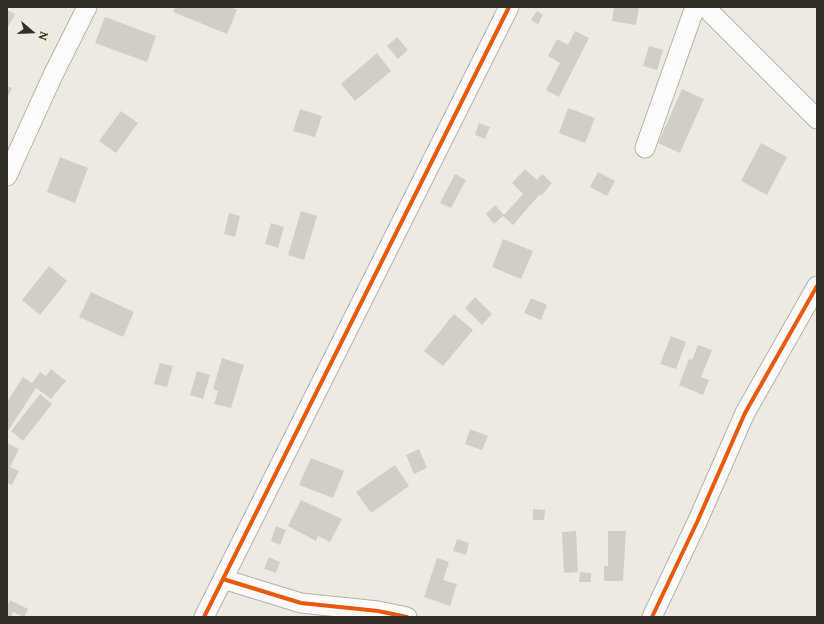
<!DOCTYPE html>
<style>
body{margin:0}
#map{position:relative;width:824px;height:624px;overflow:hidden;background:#efeae1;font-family:Lora,serif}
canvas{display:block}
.frame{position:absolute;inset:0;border:8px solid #322f28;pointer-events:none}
.north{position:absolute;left:12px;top:12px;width:40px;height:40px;-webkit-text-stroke:3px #f5ecdb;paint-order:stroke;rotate:109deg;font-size:11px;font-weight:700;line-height:16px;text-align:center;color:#322f28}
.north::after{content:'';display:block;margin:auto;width:14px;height:18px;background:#322f28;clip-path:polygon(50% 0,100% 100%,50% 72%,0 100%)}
</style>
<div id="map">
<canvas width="824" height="624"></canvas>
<div class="frame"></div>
<div class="north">N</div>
</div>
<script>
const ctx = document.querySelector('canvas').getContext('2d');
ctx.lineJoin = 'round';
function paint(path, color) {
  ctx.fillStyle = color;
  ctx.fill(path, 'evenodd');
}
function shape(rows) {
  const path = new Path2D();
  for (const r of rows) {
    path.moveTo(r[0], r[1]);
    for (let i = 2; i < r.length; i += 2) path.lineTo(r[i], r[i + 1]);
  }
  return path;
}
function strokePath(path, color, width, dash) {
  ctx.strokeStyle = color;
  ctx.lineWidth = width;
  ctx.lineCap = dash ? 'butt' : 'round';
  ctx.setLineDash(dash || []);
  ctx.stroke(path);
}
paint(shape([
 [175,7,231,7,237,10,227,34,173,12],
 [614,7,639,7,636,25,612,21],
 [7,10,15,14,7,29],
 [537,11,543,15,538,24,531,20],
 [105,17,156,36,147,62,95,43],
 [575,31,589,38,559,97,546,90,560,63,548,56,557,39,568,45],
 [397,37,408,50,398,59,387,46],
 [649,46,663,50,657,70,643,66],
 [377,53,391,71,355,101,341,84],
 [7,86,12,88,7,98],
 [682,89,704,99,680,153,658,143],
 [568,108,595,118,585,143,559,133],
 [300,109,322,116,315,137,293,131],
 [121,111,138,123,116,153,99,141],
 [479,123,490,127,485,139,475,135],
 [761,143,787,157,767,195,741,181],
 [60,157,88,168,75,203,47,192],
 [525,169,537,180,542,174,552,183,541,196,540,194,513,225,503,216,523,194,512,183],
 [598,172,615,181,607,196,590,187],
 [455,174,466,180,451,208,440,203],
 [495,205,504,215,494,224,486,214],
 [301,211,317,216,304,260,288,255],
 [229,213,240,216,235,237,224,234],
 [271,223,284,227,278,248,265,244],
 [503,239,533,251,521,279,492,267],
 [49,266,67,281,40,315,22,300],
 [91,292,134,312,123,337,79,317],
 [475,297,492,314,482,325,465,308],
 [531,298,547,305,541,320,524,313],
 [454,314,473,330,443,366,424,351],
 [671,336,686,342,676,369,660,364],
 [698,345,712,350,701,377,709,380,703,395,679,385,689,359,692,360],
 [222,358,244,365,231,408,214,404,218,391,213,389],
 [160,363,173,366,167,387,154,384],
 [51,369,66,381,51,399,36,388,8,431,7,430,7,402,23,377,32,383,40,372,46,376],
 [197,371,210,375,203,399,190,395],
 [40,394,52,404,23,441,11,431],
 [470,429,488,436,482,450,465,444],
 [7,443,19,449,10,467,19,471,12,485,7,483],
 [419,449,427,468,414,474,406,455],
 [311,458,344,471,333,498,299,485],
 [395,465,409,486,371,513,356,492],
 [301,500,342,519,330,542,318,536,316,541,288,526],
 [533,509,545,510,544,520,533,520],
 [276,526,286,530,280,545,271,541],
 [576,531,578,572,564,573,562,532],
 [608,531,626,531,623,581,604,581,604,566,608,566],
 [457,539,469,543,466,555,453,551],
 [269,557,280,562,276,573,264,569],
 [437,558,449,562,443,580,457,584,450,606,424,597],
 [580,572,591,573,591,582,579,582],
 [10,600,28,609,24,617,13,612,11,617,7,617,7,606]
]), '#d2cec7');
const minor = shape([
 [705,7,817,119],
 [645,148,695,7],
 [7,176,53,75,87,7],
 [223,579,301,603,378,611,407,617],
 [204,617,509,7],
 [652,617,698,520,745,413,817,286]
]);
strokePath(minor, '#b5b1aa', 21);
strokePath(minor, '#fdfcfa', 19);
strokePath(shape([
 [223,579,301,603,378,611,407,617],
 [204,617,509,7],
 [652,617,698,520,745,413,817,286]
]), '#e8590c', 4);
</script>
